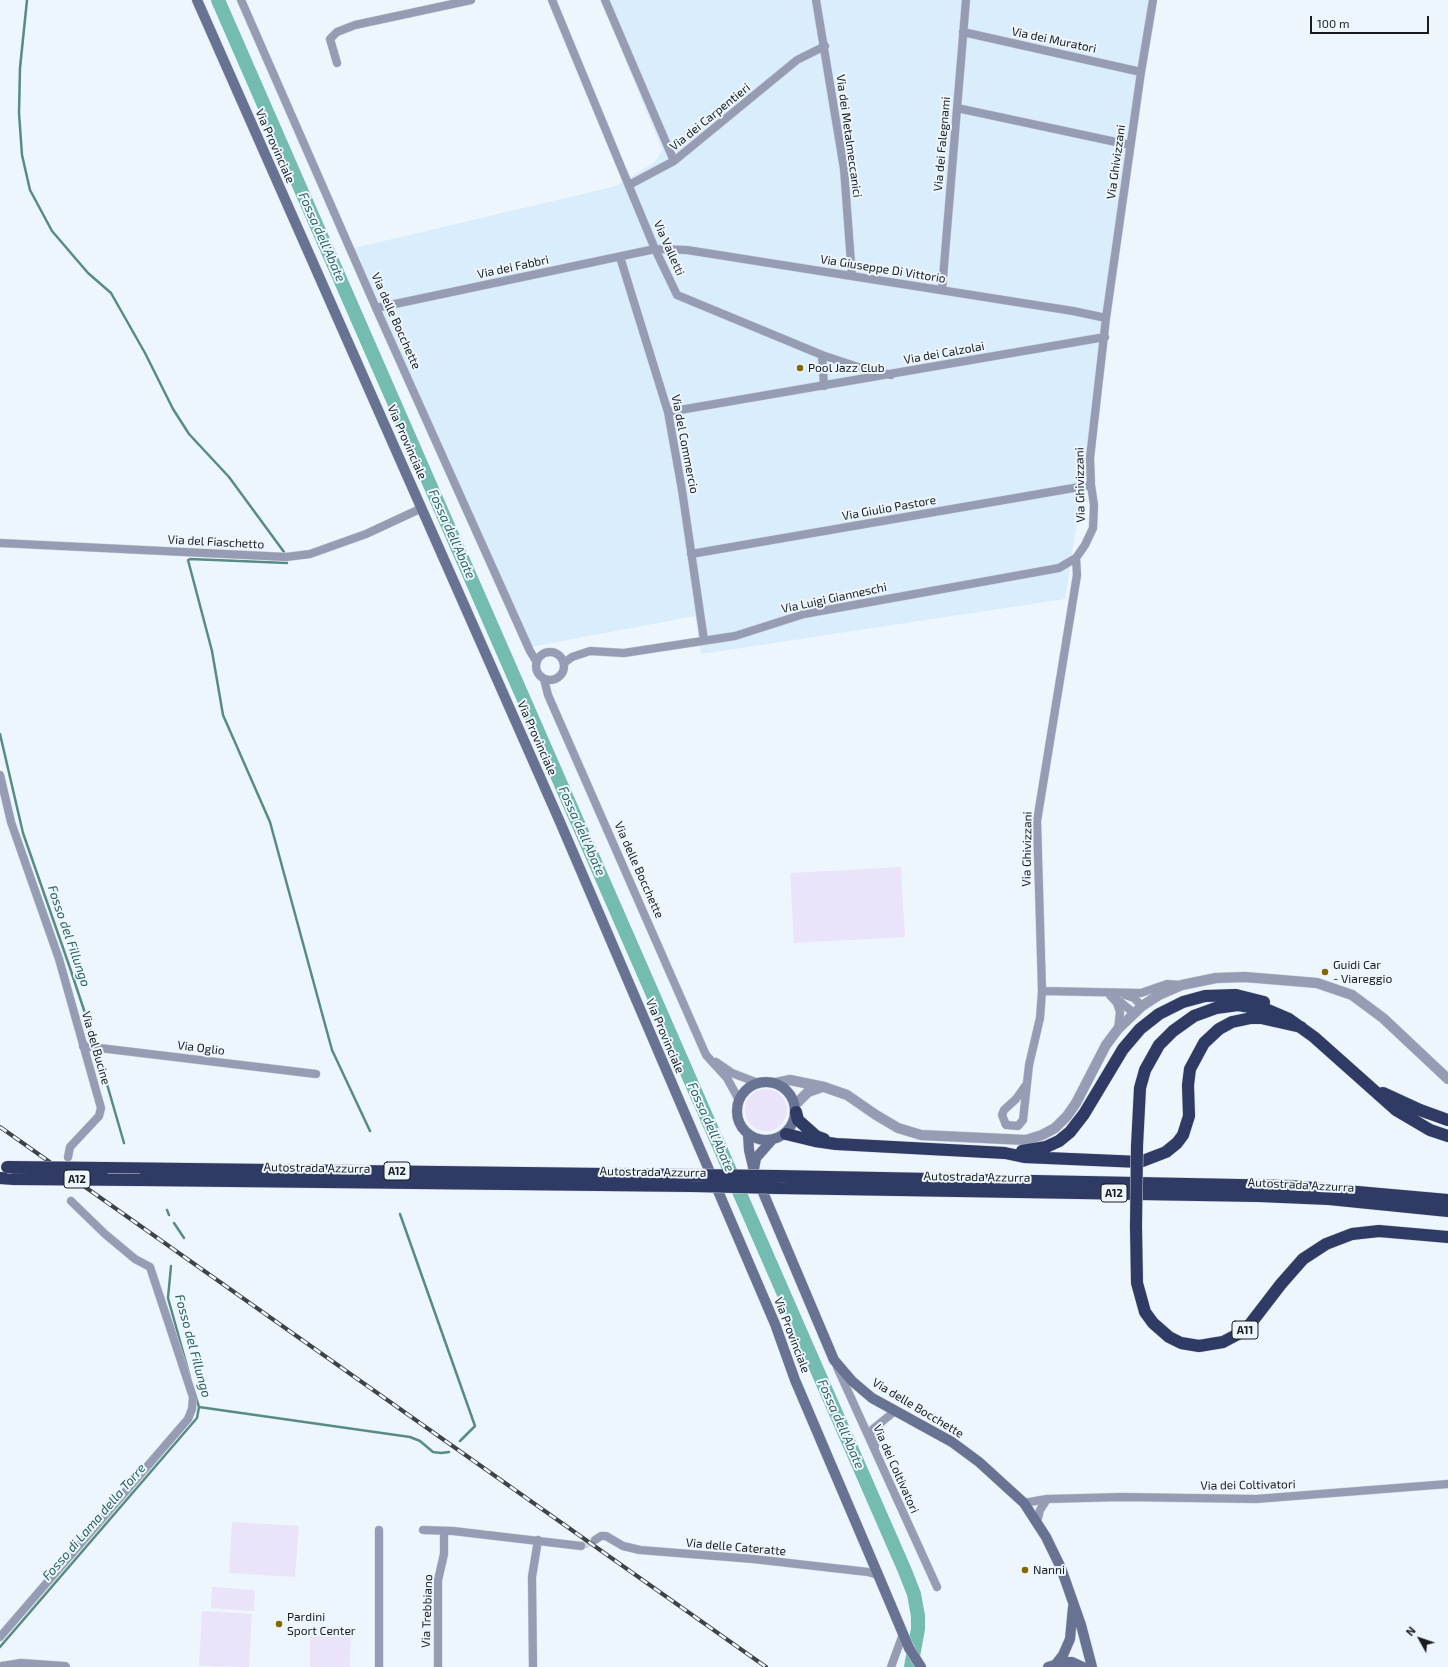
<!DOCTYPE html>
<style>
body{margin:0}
#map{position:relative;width:1448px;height:1667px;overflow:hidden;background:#eef6fd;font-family:"Exo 2",sans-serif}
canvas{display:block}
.north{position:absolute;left:1400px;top:1619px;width:40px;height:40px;-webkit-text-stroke:3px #eef6fd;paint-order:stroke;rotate:310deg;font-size:11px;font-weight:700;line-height:16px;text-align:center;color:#171c20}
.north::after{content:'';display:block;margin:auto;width:14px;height:18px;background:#171c20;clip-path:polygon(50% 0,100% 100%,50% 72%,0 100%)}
.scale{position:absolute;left:1310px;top:16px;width:119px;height:18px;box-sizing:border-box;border:2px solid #171c20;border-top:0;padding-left:5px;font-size:12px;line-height:14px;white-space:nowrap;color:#171c20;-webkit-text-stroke:3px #eef6fd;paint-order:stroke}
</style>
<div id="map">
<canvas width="1448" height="1667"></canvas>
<div class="north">N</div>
<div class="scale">100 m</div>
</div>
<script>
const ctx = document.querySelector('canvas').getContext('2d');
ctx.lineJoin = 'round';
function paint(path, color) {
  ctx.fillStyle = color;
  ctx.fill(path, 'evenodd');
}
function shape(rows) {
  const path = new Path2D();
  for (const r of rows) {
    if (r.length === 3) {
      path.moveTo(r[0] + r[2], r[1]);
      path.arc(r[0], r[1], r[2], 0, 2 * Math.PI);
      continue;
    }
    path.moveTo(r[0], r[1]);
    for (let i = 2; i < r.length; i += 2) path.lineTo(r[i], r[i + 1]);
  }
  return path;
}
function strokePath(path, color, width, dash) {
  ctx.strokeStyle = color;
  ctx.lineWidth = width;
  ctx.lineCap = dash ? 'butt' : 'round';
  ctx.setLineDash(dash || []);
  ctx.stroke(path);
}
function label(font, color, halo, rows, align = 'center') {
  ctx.font = font + ' "Exo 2",sans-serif';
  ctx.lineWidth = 4;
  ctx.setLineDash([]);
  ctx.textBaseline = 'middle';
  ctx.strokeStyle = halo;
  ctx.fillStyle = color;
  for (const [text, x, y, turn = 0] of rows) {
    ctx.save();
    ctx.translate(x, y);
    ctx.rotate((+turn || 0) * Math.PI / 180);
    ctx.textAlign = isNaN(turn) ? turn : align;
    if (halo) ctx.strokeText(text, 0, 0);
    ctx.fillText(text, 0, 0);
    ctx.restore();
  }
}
paint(shape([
 [601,0,1150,0,1104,309,1084,477,1065,599,701,654,695,616,531,647,381,314,354,248,616,186,655,162,662,150]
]), '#d9edfd');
paint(shape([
 [901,867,905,937,794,943,790,873],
 [766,1110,21],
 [232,1522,299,1526,295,1577,229,1573],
 [212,1587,255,1590,254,1611,211,1608],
 [202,1611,252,1614,249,1667,199,1666],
 [310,1627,351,1628,350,1667,310,1667]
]), '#ebe3fa');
strokePath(shape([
 [27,0,20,68,19,113,22,155,30,190,52,231,88,273,111,293,145,353,173,409,189,434,229,477,284,552],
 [287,563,190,559,188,560,212,651,223,715,270,822,332,1050,370,1131],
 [0,734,23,833,70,968,96,1046,124,1143],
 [167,1210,169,1215],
 [400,1214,475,1426,460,1441],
 [174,1223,184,1238],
 [171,1266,168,1298,190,1377],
 [199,1407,410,1437,420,1441,433,1452,441,1453,449,1452],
 [0,1647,197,1418,199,1407,196,1397]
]), '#578c84', 2.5);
strokePath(shape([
 [218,0,905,1571,914,1594,918,1616,918,1629,911,1667]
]), '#73bcaf', 14);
strokePath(shape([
 [581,1546,595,1540]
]), '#ced5dc', 8, [8, 4]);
const minor = shape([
 [241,0,376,308,530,651,536,661],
 [552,0,655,249,677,295,822,355,858,367,891,375],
 [605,0,674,161,797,60,825,46],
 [816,0,844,169,852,276],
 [963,32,1141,72],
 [337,63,330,39,337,32,355,25,471,0],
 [957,108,1130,145],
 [629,185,674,161],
 [620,257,668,412,682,490,704,640],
 [942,290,966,0],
 [376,308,655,249,687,250,1073,311,1106,318],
 [822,355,824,386],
 [668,412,1105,337],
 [0,543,286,557,310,554,366,534,422,508],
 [691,554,1091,485],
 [550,666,14],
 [564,663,572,657,590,651,624,653,735,636,804,614,1059,568,1076,558],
 [544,679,548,695,706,1055,727,1078,739,1100],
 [0,775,11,822,59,959,101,1108,99,1116,70,1147,68,1157],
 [1042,991,1141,993,1167,984,1181,985],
 [1109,994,1117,1003,1120,1012,1118,1029],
 [1125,995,1134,998,1142,1006],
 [1115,998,1134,1013],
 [83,1046,316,1074],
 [716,1062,732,1073,758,1083],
 [1026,1085,1016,1099,1004,1110,1002,1115,1006,1125,1018,1126,1023,1120,1029,1065,1040,1018,1042,991,1037,821,1077,575,1076,558,1085,545,1093,528,1094,505,1091,485,1090,458,1106,318,1141,72,1153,0],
 [837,1367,937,1587],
 [875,1446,873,1429,895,1411],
 [1024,1503,1047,1499,1122,1497,1256,1499,1448,1484],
 [1037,1522,1040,1510,1047,1499],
 [423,1530,453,1531,581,1546],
 [595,1540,601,1536,606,1536,623,1546,640,1550,753,1559,868,1572,878,1575],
 [0,1637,188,1419,192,1409,193,1397,150,1267,135,1259,105,1234,71,1201],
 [379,1667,379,1530],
 [438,1667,438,1580,444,1554,444,1531],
 [533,1667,532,1577,538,1540],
 [891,1667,903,1634]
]);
const tertiary = shape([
 [776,1083,790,1080,824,1087,847,1095,876,1115,898,1128,921,1135,1026,1140,1042,1135,1055,1128,1067,1116,1076,1103,1106,1045,1118,1029,1142,1006,1159,995,1182,985,1216,978,1245,977,1317,983,1352,995,1383,1018,1448,1079],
 [795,1105,808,1092,822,1087],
 [2,1667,21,1664,65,1667]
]);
const secondary = shape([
 [197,0,560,822,775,1324,795,1380,882,1584,909,1648,921,1667],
 [766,1111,29],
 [748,1135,749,1150,754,1171,834,1360,852,1381,872,1398,952,1442,979,1462,1024,1503,1046,1537,1061,1568,1081,1625,1092,1667],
 [754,1169,756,1158,771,1141],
 [1056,1664,1063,1655,1070,1639,1073,1607],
 [1048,1667,1064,1662,1072,1662,1083,1667]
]);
const motorway = shape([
 [1383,1093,1420,1110,1448,1120],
 [796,1112,798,1120,816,1136,824,1139],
 [786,1134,815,1141,836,1144,1005,1153,1024,1157,1140,1162,1166,1152,1177,1143,1183,1135,1189,1116,1188,1085,1190,1069,1204,1043,1219,1029,1232,1022,1251,1018,1261,1018,1301,1027],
 [1137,1146,1140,1088,1145,1070,1159,1045,1173,1031,1194,1016,1216,1008,1238,1005,1268,1010,1289,1019,1314,1037,1396,1110,1430,1130,1448,1136],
 [1022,1151,1046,1147,1059,1141,1070,1132,1084,1114,1123,1049,1140,1029,1159,1014,1183,1002,1205,996,1236,995,1264,1002],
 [105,1168,690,1175],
 [777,1176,1290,1186,1448,1200],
 [0,1178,14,1179],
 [140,1180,693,1186],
 [778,1188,1259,1196,1329,1199,1448,1211],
 [1136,1227,1137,1283,1145,1312,1153,1323,1169,1337,1181,1343,1199,1346,1223,1342,1242,1332,1251,1323,1281,1284,1303,1259,1326,1244,1352,1234,1379,1231,1448,1237]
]);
strokePath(minor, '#ccd3da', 9);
strokePath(tertiary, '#ccd3da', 11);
strokePath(secondary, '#ccd3da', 11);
strokePath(motorway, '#ccd3da', 13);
strokePath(minor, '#959cb3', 8);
strokePath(tertiary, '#959cb3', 10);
strokePath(secondary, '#687292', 10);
strokePath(motorway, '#2f3a65', 12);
const rail = shape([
 [0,1127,766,1667]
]);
strokePath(rail, '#3e4348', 4);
strokePath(rail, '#eef6fd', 2.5, [8]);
const motorwayBridge = shape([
 [7,1167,105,1168],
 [690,1175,777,1176],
 [14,1179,140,1180],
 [693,1186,778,1188],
 [1136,1227,1137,1146]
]);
strokePath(motorwayBridge, '#ccd3da', 13, []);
strokePath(motorwayBridge, '#2f3a65', 12);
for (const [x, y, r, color] of [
 [800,368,4,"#846700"],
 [1325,972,4,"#846700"],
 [1025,1570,4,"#846700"],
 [279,1624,4,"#846700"]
]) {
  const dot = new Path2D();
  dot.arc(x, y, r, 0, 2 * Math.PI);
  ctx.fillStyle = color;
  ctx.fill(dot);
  strokePath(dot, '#eef6fd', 1.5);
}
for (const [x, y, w] of [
 [397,1171,26],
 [77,1179,26],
 [1114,1193,26],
 [1245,1330,26]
]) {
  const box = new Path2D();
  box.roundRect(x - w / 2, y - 9, w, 18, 3);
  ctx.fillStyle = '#eef6fd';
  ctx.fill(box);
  strokePath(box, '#171c20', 1);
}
label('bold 11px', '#171c20', null, [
 ["A12",397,1171],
 ["A12",77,1179],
 ["A12",1114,1193],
 ["A11",1245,1330]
]);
label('12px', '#171c20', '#eef6fd', [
 ["Via dei Muratori",1054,40,12],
 ["Via dei Carpentieri",710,117,-39],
 ["Via dei Metalmeccanici",849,136,82],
 ["Via dei Falegnami",942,144,-85],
 ["Via Provinciale",275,146,66],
 ["Via Ghivizzani",1116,162,-82],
 ["Via Valletti",669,248,66],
 ["Via dei Fabbri",513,267,-12],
 ["Via Giuseppe Di Vittorio",883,269,9],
 ["Via delle Bocchette",396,321,66],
 ["Via dei Calzolai",944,353,-10],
 ["Via Provinciale",407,442,66],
 ["Via del Commercio",685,444,79],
 ["Via Ghivizzani",1080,485,-91],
 ["Via Giulio Pastore",889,508,-10],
 ["Via del Fiaschetto",216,542,3],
 ["Via Luigi Gianneschi",834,598,-12],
 ["Via Provinciale",537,738,66],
 ["Via Ghivizzani",1027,849,-89],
 ["Via delle Bocchette",639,870,66],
 ["Via Provinciale",665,1036,67],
 ["Via del Bucine",96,1048,74],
 ["Via Oglio",201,1048,7],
 ["Autostrada Azzurra",317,1168,1],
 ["Autostrada Azzurra",653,1172,1],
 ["Autostrada Azzurra",977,1177,1],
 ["Autostrada Azzurra",1301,1185,3],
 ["Via Provinciale",792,1335,69],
 ["Via delle Bocchette",918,1408,31],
 ["Via dei Coltivatori",896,1469,66],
 ["Via dei Coltivatori",1248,1485,-1],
 ["Via delle Cateratte",736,1547,5],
 ["Via Trebbiano",427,1611,-88]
]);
label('12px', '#171c20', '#eef6fd', [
 ["Pool Jazz Club",808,368],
 ["Guidi Car",1333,965],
 ["- Viareggio",1333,979],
 ["Nanni",1033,1570],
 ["Pardini",287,1617],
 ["Sport Center",287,1631]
], 'left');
label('italic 13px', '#276259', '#eef6fd', [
 ["Fossa dell'Abate",322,237,66],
 ["Fossa dell'Abate",452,534,66],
 ["Fossa dell'Abate",582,831,66],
 ["Fosso del Fillungo",69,936,71],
 ["Fossa dell'Abate",711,1127,66],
 ["Fosso del Fillungo",193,1346,75],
 ["Fossa dell'Abate",841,1424,66],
 ["Fosso di Lama della Torre",94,1522,-49]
]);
</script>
